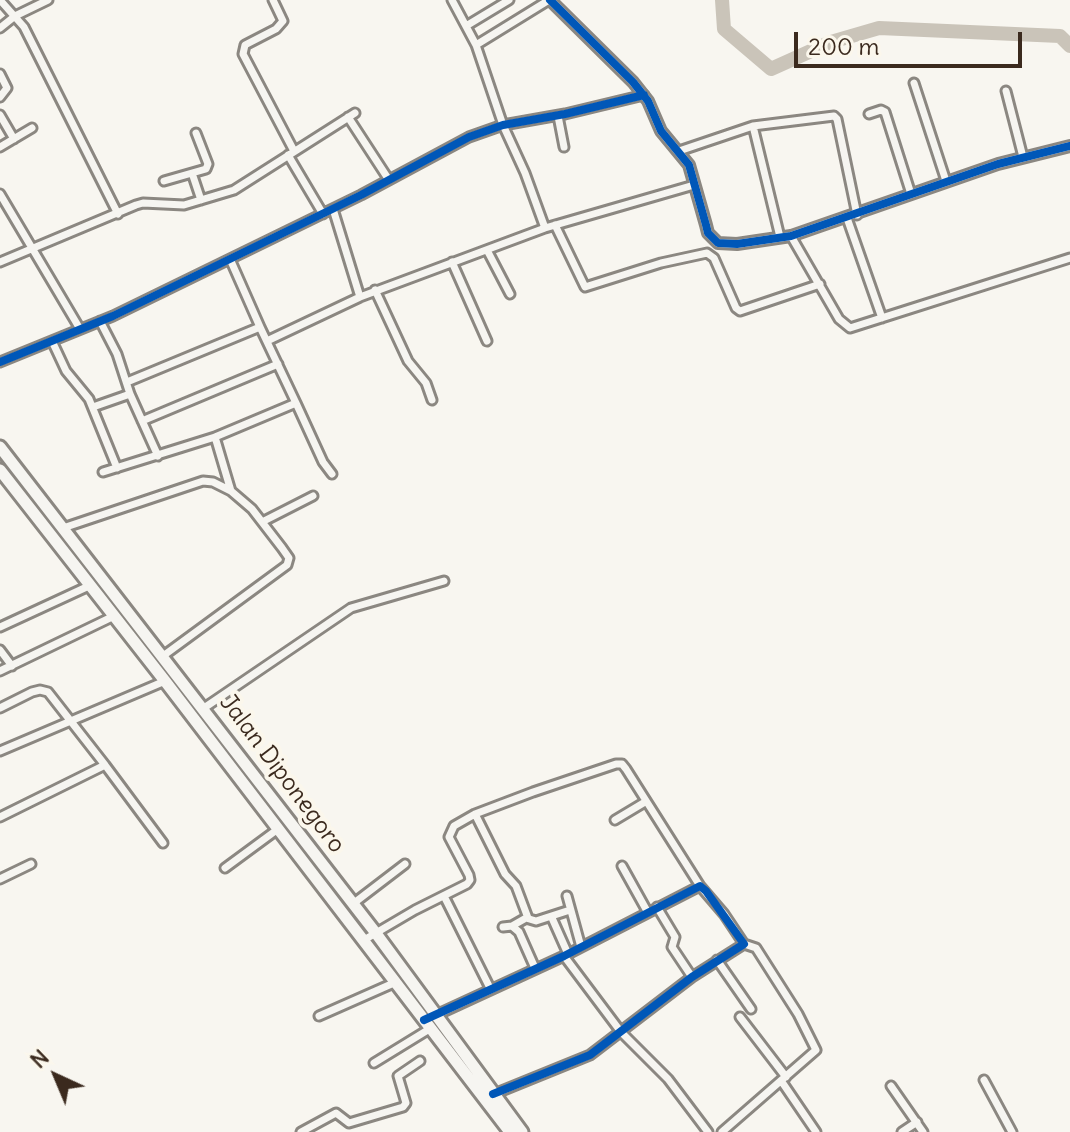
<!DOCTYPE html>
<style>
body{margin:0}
#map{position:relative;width:1070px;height:1132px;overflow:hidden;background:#f8f6f0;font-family:Delius,sans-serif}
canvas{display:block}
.north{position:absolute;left:16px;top:1036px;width:80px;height:80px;-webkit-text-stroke:6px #fbf7ec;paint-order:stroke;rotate:316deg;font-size:22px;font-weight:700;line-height:32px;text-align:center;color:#3b2a1e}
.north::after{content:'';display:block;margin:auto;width:28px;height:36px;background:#3b2a1e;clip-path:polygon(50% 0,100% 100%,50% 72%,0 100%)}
.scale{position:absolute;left:794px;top:32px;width:228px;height:36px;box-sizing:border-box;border:4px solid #3b2a1e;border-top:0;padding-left:10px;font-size:24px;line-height:28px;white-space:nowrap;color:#3b2a1e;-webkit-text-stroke:6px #fbf7ec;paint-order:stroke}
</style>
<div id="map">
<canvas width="1070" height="1132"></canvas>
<div class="north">N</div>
<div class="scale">200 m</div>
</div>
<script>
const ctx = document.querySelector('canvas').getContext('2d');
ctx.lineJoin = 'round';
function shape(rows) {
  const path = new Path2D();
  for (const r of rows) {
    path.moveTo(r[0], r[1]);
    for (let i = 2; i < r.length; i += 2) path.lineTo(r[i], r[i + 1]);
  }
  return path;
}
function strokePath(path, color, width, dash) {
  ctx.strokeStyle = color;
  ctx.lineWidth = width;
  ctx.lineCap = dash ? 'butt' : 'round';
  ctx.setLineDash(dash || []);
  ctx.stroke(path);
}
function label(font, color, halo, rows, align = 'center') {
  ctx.font = font + ' Delius,sans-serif';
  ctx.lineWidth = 8;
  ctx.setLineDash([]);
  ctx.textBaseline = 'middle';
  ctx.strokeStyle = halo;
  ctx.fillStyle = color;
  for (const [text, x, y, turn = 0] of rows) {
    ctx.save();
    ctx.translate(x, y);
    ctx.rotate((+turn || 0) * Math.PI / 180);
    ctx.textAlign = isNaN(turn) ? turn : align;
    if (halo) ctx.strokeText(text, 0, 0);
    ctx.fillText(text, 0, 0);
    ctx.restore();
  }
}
strokePath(shape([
 [722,0,724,29,771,69,831,42,879,28,1060,36,1070,46]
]), '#cac4b9', 14);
const minor = shape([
 [0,0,24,27,118,214],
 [273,0,283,21,276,29,245,45,243,54,294,151],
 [452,0,476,45,503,125,525,173,545,228],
 [466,26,509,0],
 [0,28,15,16,48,0],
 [476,45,549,0],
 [0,74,7,88,0,97],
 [914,83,946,181],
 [1006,91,1023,157],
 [869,114,881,110,885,112,911,194],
 [0,115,14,139],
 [558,116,564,147],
 [348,117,389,180],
 [753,126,780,237],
 [196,133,208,164,206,169,192,173,201,200],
 [0,147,32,128],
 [679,151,753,126,834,116,837,119,857,215],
 [288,155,323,214],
 [164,181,192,173],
 [0,194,80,329],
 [333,209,360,297],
 [847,218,882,318],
 [555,225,585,287,661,263,707,253,714,258,736,308,740,311,820,284],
 [791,236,839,319,850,328,1070,258],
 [487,250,510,294],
 [230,259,260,327],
 [0,262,136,205,143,203,184,205,234,190,355,113],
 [452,262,487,341],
 [375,290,408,361,426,383,432,400],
 [100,321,117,354,130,394,158,456],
 [52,341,66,371,89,399,117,468],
 [267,341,360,297,545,228,694,185],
 [0,362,113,316,361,195,469,137,503,125,565,114,644,95],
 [127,382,260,327,296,403],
 [93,407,130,394],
 [142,421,278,364],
 [103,472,215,437],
 [231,491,215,437,296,403,323,462,332,474],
 [262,522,313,496],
 [63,528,203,481,213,482,231,491,252,509,282,548,289,558,287,565,163,656],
 [0,627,91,585],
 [0,650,12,666],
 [0,671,114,616],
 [0,708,32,692,40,690,48,692,105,765,0,817],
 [204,708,351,608,444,581],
 [0,751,165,681],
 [105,765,163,843],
 [475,814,505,874,516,886,528,918],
 [615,820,645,802],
 [622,866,647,911],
 [225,868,278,829],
 [0,879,31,864],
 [444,896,490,988],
 [567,896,581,947],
 [354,903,405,864],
 [657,907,675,937,672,947,692,977],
 [552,918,568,954],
 [512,926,526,918,536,921,570,910],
 [503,927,512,926,519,932,535,968],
 [364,940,415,910,467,884,470,880,469,875,449,837,454,826,475,814,533,792,616,764,622,764,626,769,700,886],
 [564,956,621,1032,668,1079,708,1132],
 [717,960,751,1009],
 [319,1016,396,982],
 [434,1016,564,956,700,886,724,914,744,944,692,977,590,1055,494,1094],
 [740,1017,786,1077],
 [374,1063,431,1028],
 [984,1080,1012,1132],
 [782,1082,816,1132],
 [891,1086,923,1132],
 [301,1132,336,1113,349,1123,403,1107,406,1103,398,1076,420,1061],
 [722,1132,816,1050,798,1014,756,948,744,944],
 [902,1132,917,1122]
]);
const tertiary = shape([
 [550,0,633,82,648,101,661,131,689,165,706,225,708,233,718,243,737,244,791,236,998,164,1070,146]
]);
const primary = shape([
 [0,447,375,932,522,1132],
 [0,470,165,681,510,1132]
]);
strokePath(minor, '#8b8781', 13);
strokePath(tertiary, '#8b8781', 14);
strokePath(primary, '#8b8781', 17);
strokePath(minor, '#f6f5f1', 7);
strokePath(tertiary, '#f6f5f1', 8);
strokePath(primary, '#f6f5f1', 11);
strokePath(shape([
 [550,0,633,82,648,101,661,131,689,165,706,225,708,233,718,243,737,244,791,236,998,164,1070,146],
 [0,362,113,316,361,195,469,137,503,125,565,114,644,95],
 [424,1020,564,956,700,886,706,891,744,944,692,977,590,1055,493,1094]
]), '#0057b8', 8);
label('24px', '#3b2a1e', '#fbf7ec', [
 ["Jalan Diponegoro",282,774,53]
]);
</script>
